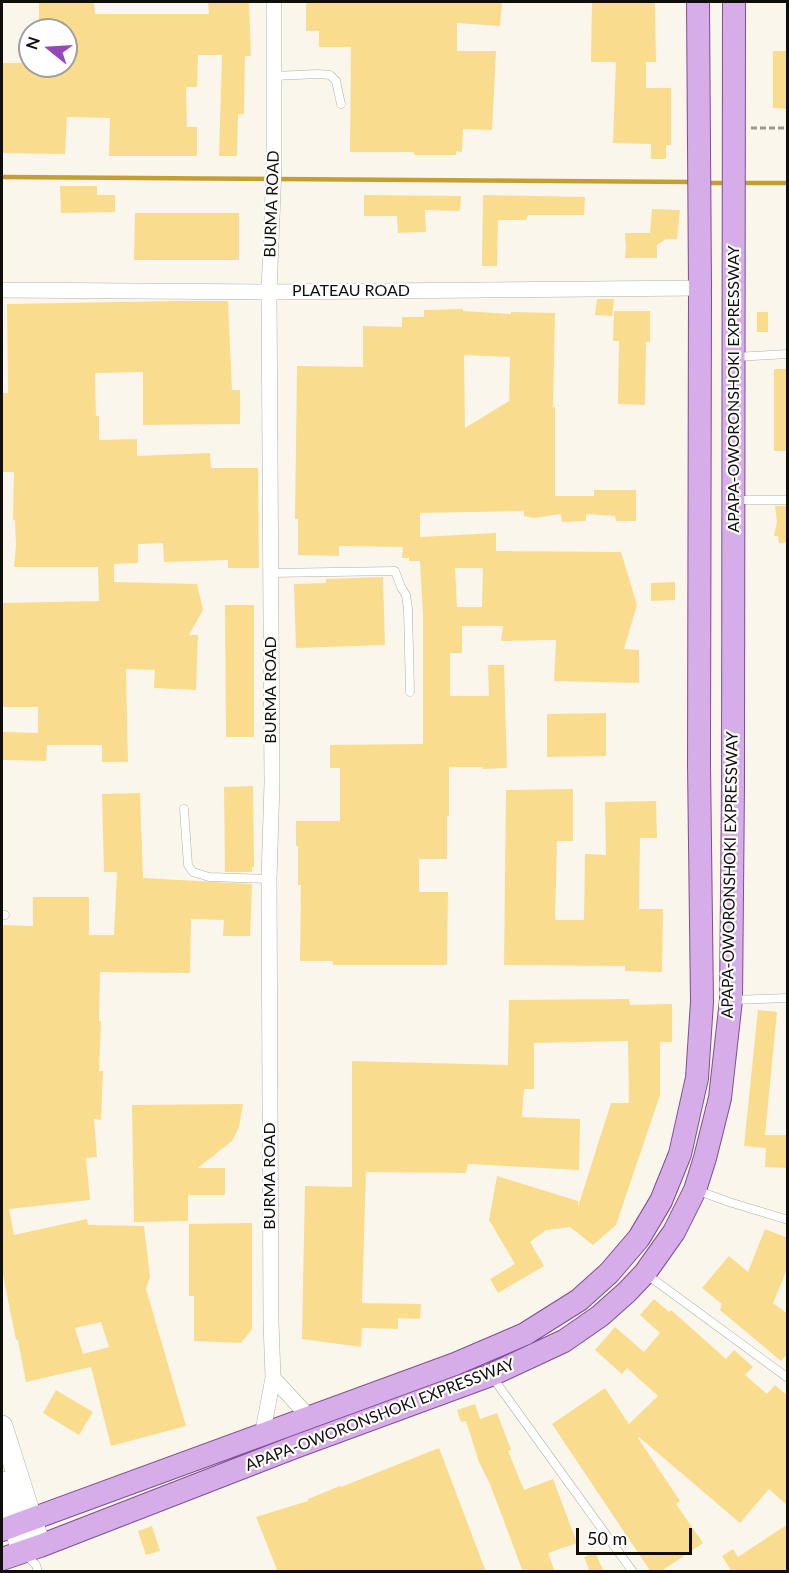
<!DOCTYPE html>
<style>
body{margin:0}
#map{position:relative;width:789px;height:1573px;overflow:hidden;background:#fbf6eb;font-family:Lato,sans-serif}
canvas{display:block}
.frame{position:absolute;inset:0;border:3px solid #0f0e0a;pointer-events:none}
.north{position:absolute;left:18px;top:18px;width:60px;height:60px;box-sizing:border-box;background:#fff;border:2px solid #9f9f9d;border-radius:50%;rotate:288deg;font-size:16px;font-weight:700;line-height:24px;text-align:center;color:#0f0e0a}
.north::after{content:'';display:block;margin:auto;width:21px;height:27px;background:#9648b8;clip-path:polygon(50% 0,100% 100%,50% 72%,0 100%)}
.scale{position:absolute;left:576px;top:1528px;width:116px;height:27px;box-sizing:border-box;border:3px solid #0f0e0a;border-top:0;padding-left:8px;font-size:18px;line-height:21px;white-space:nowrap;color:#0f0e0a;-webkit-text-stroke:4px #fff;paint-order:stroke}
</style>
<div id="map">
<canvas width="789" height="1573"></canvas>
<div class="frame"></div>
<div class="north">N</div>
<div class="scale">50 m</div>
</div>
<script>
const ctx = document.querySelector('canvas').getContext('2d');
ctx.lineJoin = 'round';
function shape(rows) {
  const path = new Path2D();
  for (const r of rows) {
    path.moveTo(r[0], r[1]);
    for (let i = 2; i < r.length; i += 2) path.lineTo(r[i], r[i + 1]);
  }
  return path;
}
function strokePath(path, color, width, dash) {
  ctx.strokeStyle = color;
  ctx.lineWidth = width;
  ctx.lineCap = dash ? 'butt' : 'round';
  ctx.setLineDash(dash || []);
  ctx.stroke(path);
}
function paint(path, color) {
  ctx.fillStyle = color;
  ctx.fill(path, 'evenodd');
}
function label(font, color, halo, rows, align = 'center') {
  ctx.font = font + ' Lato,sans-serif';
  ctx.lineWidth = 4.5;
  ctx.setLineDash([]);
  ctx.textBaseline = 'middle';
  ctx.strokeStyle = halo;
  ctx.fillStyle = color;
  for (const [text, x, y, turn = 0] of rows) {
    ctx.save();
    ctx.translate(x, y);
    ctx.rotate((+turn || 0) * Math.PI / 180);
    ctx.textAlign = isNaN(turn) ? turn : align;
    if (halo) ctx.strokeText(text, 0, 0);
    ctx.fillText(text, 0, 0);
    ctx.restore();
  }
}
strokePath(shape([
 [2,177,692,182],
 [706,183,728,183],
 [739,183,788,183]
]), '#c39f32', 4.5);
paint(shape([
 [39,2,94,2,95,14,209,14,208,2,249,2,251,56,245,56,244,114,238,114,237,156,219,156,222,55,198,55,197,87,186,87,187,127,197,127,197,156,109,156,110,118,67,117,65,154,2,153,2,63,30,63,30,66,66,66,66,30,39,30],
 [306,2,502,2,500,26,457,23,457,51,496,51,492,130,463,129,462,152,456,151,456,155,414,155,414,152,350,152,351,47,319,47,319,31,306,31],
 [592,2,655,2,656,62,646,62,646,88,671,88,671,145,666,145,666,159,651,159,651,144,613,143,616,62,591,62],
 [773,51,788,51,788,109,773,108],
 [60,186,97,186,97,195,115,195,115,212,61,213],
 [364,195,461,196,460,211,425,210,426,232,398,233,397,216,364,216],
 [483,195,585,197,584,215,528,215,526,220,498,220,497,266,482,266],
 [652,209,680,210,677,239,666,239,657,245,657,258,625,258,626,248,625,233,650,233],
 [135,213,239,213,239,260,134,260],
 [597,299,614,299,612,316,595,315],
 [177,301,228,301,232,390,240,390,240,424,143,425,143,372,95,373,96,416,99,416,99,440,137,439,137,456,210,453,211,468,258,468,259,568,228,568,228,560,164,562,163,543,138,544,138,563,114,564,114,582,197,584,203,610,189,635,198,635,196,690,154,688,155,670,126,669,128,762,102,762,102,745,47,745,46,761,2,760,2,732,38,733,38,707,2,707,2,603,99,601,98,567,14,567,16,545,15,520,13,520,14,472,2,472,2,393,8,393,7,304],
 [463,309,463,311,511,314,511,312,555,313,553,407,555,407,555,496,594,496,594,490,636,490,636,521,616,521,615,516,586,514,586,521,562,522,561,514,534,518,524,516,524,511,420,513,420,537,496,533,496,551,621,552,637,605,624,649,639,650,639,683,554,681,556,640,501,641,503,626,462,626,462,653,450,653,450,696,489,696,488,665,504,665,507,768,483,769,483,767,449,767,449,816,447,816,447,859,419,859,419,892,448,892,447,965,333,965,333,961,300,961,301,885,298,885,298,846,296,846,296,821,340,821,340,768,330,768,330,745,423,744,423,615,420,561,409,561,409,558,402,558,403,547,339,546,339,556,298,555,298,519,295,519,297,366,363,367,363,326,402,327,402,317,424,317,424,310],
 [464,355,510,357,509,401,465,428],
 [455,568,483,568,482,607,457,607],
 [614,311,650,311,650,342,646,342,645,405,618,404,619,341,613,341],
 [757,312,768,312,768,332,757,332],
 [774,369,788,369,788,451,774,451],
 [775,506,788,506,788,542,779,543,778,536,774,536,777,522],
 [383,577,385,645,296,648,294,584,326,583,326,579],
 [675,582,675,600,651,601,651,583],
 [225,605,254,605,254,737,226,737],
 [606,713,606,756,547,757,547,714],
 [253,786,254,867,252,867,252,872,225,872,224,787],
 [573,789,573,841,557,841,555,920,584,920,585,854,606,855,605,802,656,801,657,838,640,838,639,909,663,909,662,972,625,971,625,966,504,965,506,790],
 [140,793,143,878,252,884,250,936,223,936,224,920,191,919,190,973,100,972,99,1021,101,1021,99,1071,103,1071,101,1120,94,1119,97,1157,86,1158,90,1200,9,1209,14,1235,87,1219,88,1225,144,1226,150,1277,146,1289,186,1426,111,1446,91,1367,26,1382,18,1340,16,1340,2,1270,2,925,33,926,33,897,89,897,89,935,114,935,117,872,104,872,102,794],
 [101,1322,109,1347,83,1354,75,1328],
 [629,999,630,1005,672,1004,672,1042,660,1042,660,1095,616,1225,593,1245,570,1227,546,1230,530,1242,544,1266,498,1293,490,1279,515,1264,489,1220,497,1176,578,1201,578,1207,611,1103,629,1103,628,1041,534,1043,534,1089,524,1089,522,1117,580,1119,579,1170,468,1164,466,1173,366,1172,362,1303,421,1304,420,1319,398,1318,398,1329,362,1328,361,1347,302,1339,305,1186,352,1187,352,1061,508,1065,509,1000],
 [758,1010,777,1012,765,1135,788,1135,788,1168,765,1167,766,1148,744,1146],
 [243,1104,239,1127,232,1141,198,1168,225,1168,225,1195,188,1195,188,1221,134,1222,132,1105],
 [252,1223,252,1329,241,1343,194,1341,194,1296,189,1296,189,1224],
 [765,1229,788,1238,788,1267,773,1303,788,1314,788,1353,781,1361,720,1310,722,1304,702,1288,729,1256,748,1272],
 [654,1299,669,1312,671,1310,726,1359,734,1350,753,1367,745,1375,767,1394,775,1385,788,1396,788,1506,769,1489,740,1523,639,1437,638,1438,680,1501,676,1504,703,1543,660,1572,651,1572,552,1424,605,1388,629,1424,658,1396,627,1368,622,1374,595,1350,615,1327,644,1352,660,1333,640,1315],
 [56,1390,93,1412,79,1435,43,1413],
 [475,1404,480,1419,497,1413,511,1450,508,1451,524,1490,553,1479,577,1543,548,1553,555,1572,523,1572,490,1484,479,1462,466,1421,461,1422,457,1410],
 [439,1448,486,1572,278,1572,256,1517,308,1501,308,1499,340,1486,341,1487],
 [788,1524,788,1572,732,1572,722,1556,733,1549,738,1557],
 [152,1526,160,1551,146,1555,138,1531],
 [595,1552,604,1572,590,1572,584,1557]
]), '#f9dc8d');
const service = shape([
 [274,76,318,74,330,75,336,81,341,104],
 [735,357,788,354],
 [735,500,788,500],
 [271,573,395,571,401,587,406,595,408,609,410,692],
 [184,809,188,865,193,872,209,877,269,879],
 [2,915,5,915],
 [732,1000,788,998],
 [696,1190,729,1202,788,1220],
 [646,1274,788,1378],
 [493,1378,633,1572],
 [26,1555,36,1565,38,1572]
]);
const minor = shape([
 [2,290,269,292,700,288],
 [273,1378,310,1418],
 [262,1436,273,1378,271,1322,269,879,272,783,269,292,274,168,274,2]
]);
const secondary = shape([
 [2,1426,40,1546],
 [2,1482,22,1552]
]);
const primary = shape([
 [2,1530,455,1364,525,1334,579,1300,609,1273,639,1238,661,1201,680,1154,697,1078,702,1002,699,764,700,288,698,2],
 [2,1559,40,1546,295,1447,491,1375,564,1341,600,1316,627,1292,645,1273,674,1232,695,1190,705,1158,720,1098,731,1000,733,785,734,2]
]);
strokePath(service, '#b3afa4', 9);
strokePath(minor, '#b3afa4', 16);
strokePath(secondary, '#b3afa4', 22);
strokePath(primary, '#7e5091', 24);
strokePath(shape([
 [751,128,788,128]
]), '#9b9890', 3, [6, 3]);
strokePath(service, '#fff', 8);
strokePath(minor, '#fff', 15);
strokePath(secondary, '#fff', 21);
strokePath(primary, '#d6ace9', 22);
label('16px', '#0f0e0a', '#fff', [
 ["BURMA ROAD",272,204,-88],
 ["PLATEAU ROAD",351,291],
 ["APAPA-OWORONSHOKI EXPRESSWAY",734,389,-90],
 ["BURMA ROAD",271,690,-90],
 ["APAPA-OWORONSHOKI EXPRESSWAY",730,875,-89],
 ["BURMA ROAD",270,1176,-90],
 ["APAPA-OWORONSHOKI EXPRESSWAY",380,1415,-21]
]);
</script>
